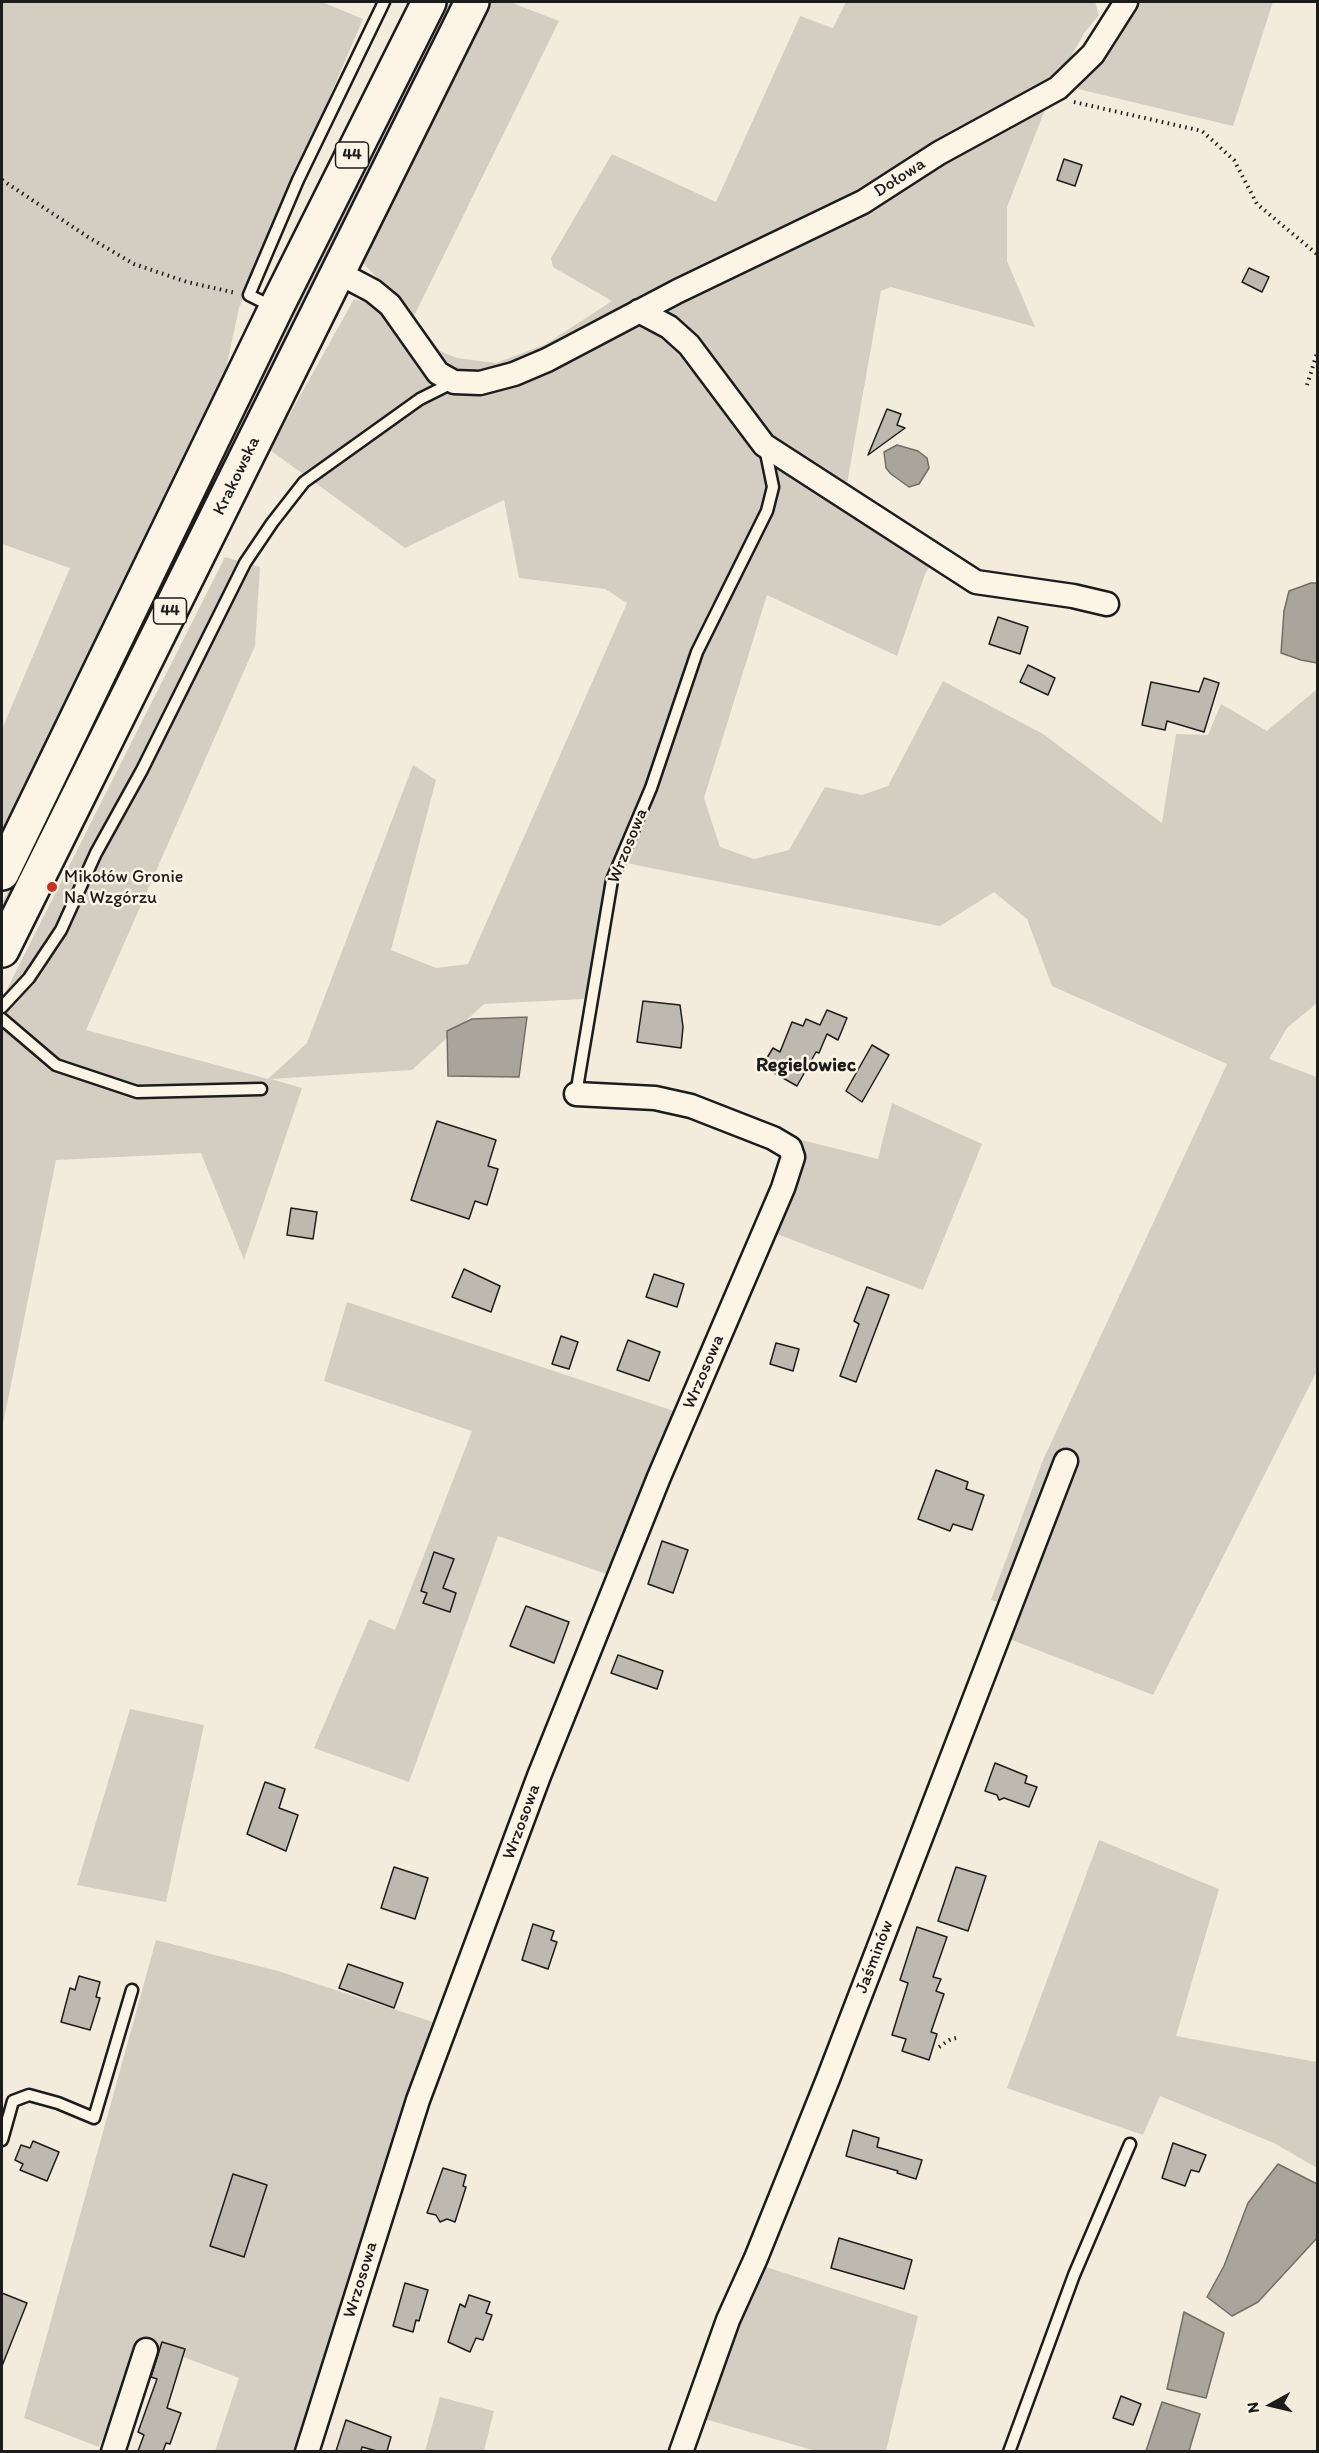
<!DOCTYPE html>
<meta charset="utf-8">
<style>
body{margin:0}
#map{position:relative;width:1319px;height:2453px;overflow:hidden;background:#f3ecdd;font-family:Itim,sans-serif}
canvas{display:block}
.frame{position:absolute;inset:0;border:3px solid #1c1c1c;pointer-events:none}
.north{position:absolute;left:1241px;top:2375px;width:60px;height:60px;-webkit-text-stroke:4px #fcf5e5;paint-order:stroke;rotate:262deg;font-size:16px;font-weight:700;line-height:24px;text-align:center;color:#1c1c1c}
.north::after{content:'';display:block;margin:auto;width:21px;height:27px;background:#1c1c1c;clip-path:polygon(50% 0,100% 100%,50% 72%,0 100%)}
</style>
<div id="map">
<canvas width="1319" height="2453"></canvas>
<div class="frame"></div>
<div class="north">N</div>
</div>
<script>
const ctx = document.querySelector('canvas').getContext('2d');
ctx.lineJoin = 'round';
function paint(path, color) {
  ctx.fillStyle = color;
  ctx.fill(path, 'evenodd');
}
function shape(rows) {
  const path = new Path2D();
  for (const r of rows) {
    path.moveTo(r[0], r[1]);
    for (let i = 2; i < r.length; i += 2) path.lineTo(r[i], r[i + 1]);
  }
  return path;
}
function strokePath(path, color, width, dash) {
  ctx.strokeStyle = color;
  ctx.lineWidth = width;
  ctx.lineCap = dash ? 'butt' : 'round';
  ctx.setLineDash(dash || []);
  ctx.stroke(path);
}
function label(font, color, halo, rows, align = 'center') {
  ctx.font = font + ' Itim,sans-serif';
  ctx.lineWidth = 5;
  ctx.setLineDash([]);
  ctx.textBaseline = 'middle';
  ctx.strokeStyle = halo;
  ctx.fillStyle = color;
  for (const [text, x, y, turn = 0] of rows) {
    ctx.save();
    ctx.translate(x, y);
    ctx.rotate((+turn || 0) * Math.PI / 180);
    ctx.textAlign = isNaN(turn) ? turn : align;
    if (halo) ctx.strokeText(text, 0, 0);
    ctx.fillText(text, 0, 0);
    ctx.restore();
  }
}
paint(shape([
 [2,2,322,2,363,19,239,308,220,397,121,584,2,834,2,729,70,568,2,544],
 [445,2,459,2,2,923,2,903],
 [484,2,510,2,559,21,414,316,440,351,457,358,496,363,546,344,612,301,553,267,551,258,612,154,716,202,800,16,833,28,846,2,1095,2,1099,15,1084,33,1067,64,1032,93,1014,98,1046,107,1007,207,1007,261,1035,327,891,287,881,291,847,484,940,549,925,574,897,656,767,595,704,798,720,847,754,859,789,850,825,787,862,795,888,786,943,681,1043,734,1162,823,1176,734,1208,735,1221,704,1267,731,1317,689,1317,1003,1287,1028,1269,1059,1317,1077,1317,1371,1153,1695,1007,1638,1000,1603,991,1600,1043,1460,1227,1064,1052,986,1027,919,994,892,940,926,626,863,584,999,484,1004,412,1070,271,1079,302,1088,244,1260,201,1153,56,1160,2,1429,2,999,225,557,260,567,255,646,86,1030,268,1079,307,1043,413,765,436,780,391,950,436,968,468,964,627,603,605,589,519,578,504,500,405,548,270,450,354,299,413,316,363,263],
 [1132,2,1273,2,1233,126,1078,89,1082,78],
 [892,1103,982,1144,923,1290,772,1232,793,1138,878,1159],
 [347,1302,677,1412,612,1576,498,1536,409,1782,314,1748,369,1619,395,1630,472,1431,324,1381],
 [130,1709,204,1725,166,1902,77,1885],
 [1099,1840,1219,1889,1176,2036,1317,2062,1317,2168,1274,2143,1160,2096,1143,2135,1007,2088],
 [156,1940,278,1971,436,2023,299,2451,215,2451,239,2378,141,2341,99,2447,24,2418],
 [763,2266,918,2316,886,2451,816,2451,701,2418],
 [440,2397,494,2411,484,2451,425,2451]
]), '#d3cec1');
const water = shape([
 [897,445,918,451,927,458,929,468,919,484,909,487,891,474,886,468,884,452,897,445],
 [1311,583,1317,583,1317,663,1301,660,1281,653,1284,611,1289,591,1311,583],
 [527,1017,519,1077,448,1076,447,1031,472,1019,527,1017],
 [1278,2164,1317,2184,1317,2238,1258,2302,1232,2316,1207,2297,1224,2266,1248,2203,1278,2164],
 [1184,2312,1224,2333,1206,2398,1167,2389,1184,2312],
 [1162,2402,1200,2414,1189,2451,1146,2451,1162,2402]
]);
paint(water, '#aaa59b');
strokePath(water, '#716e68', 1.5);
const building = shape([
 [1064,159,1082,165,1075,186,1057,180,1064,159],
 [1249,268,1269,277,1262,292,1242,282,1249,268],
 [887,409,901,414,897,425,905,428,868,455,887,409],
 [998,617,1028,627,1020,654,989,644,998,617],
 [1028,665,1055,678,1048,695,1020,682,1028,665],
 [1204,678,1219,683,1204,732,1167,721,1165,730,1142,725,1151,682,1199,692,1204,678],
 [643,1001,680,1005,683,1027,681,1048,637,1042,643,1001],
 [827,1010,847,1018,838,1040,827,1034,819,1053,816,1052,797,1086,762,1066,773,1048,780,1052,792,1022,803,1026,806,1019,820,1025,827,1010],
 [872,1045,889,1055,862,1102,846,1091,872,1045],
 [437,1121,496,1140,488,1166,498,1169,487,1205,475,1201,469,1219,411,1200,437,1121],
 [291,1208,317,1212,313,1239,287,1235,291,1208],
 [464,1269,500,1286,491,1312,452,1297,464,1269],
 [654,1274,684,1284,677,1307,646,1297,654,1274],
 [867,1287,889,1295,856,1382,840,1376,859,1324,854,1321,867,1287],
 [561,1336,578,1342,569,1369,552,1364,561,1336],
 [628,1340,660,1352,649,1381,617,1370,628,1340],
 [776,1343,799,1349,793,1371,770,1364,776,1343],
 [936,1470,968,1482,966,1489,984,1495,972,1530,953,1524,950,1531,918,1519,936,1470],
 [662,1541,688,1550,673,1593,648,1584,662,1541],
 [434,1552,454,1559,443,1588,456,1593,450,1612,423,1603,427,1593,421,1591,434,1552],
 [526,1606,569,1622,554,1663,510,1646,526,1606],
 [618,1655,663,1671,657,1689,611,1673,618,1655],
 [995,1763,1027,1776,1025,1783,1037,1787,1029,1807,1004,1798,999,1800,997,1795,985,1791,995,1763],
 [265,1782,285,1789,279,1808,298,1815,286,1851,247,1834,265,1782],
 [394,1867,428,1878,415,1919,381,1908,394,1867],
 [956,1867,986,1876,968,1931,938,1921,956,1867],
 [533,1924,554,1931,551,1940,557,1942,548,1969,522,1960,533,1924],
 [917,1927,947,1937,933,1977,941,1979,936,1991,944,1994,931,2032,937,2034,929,2060,902,2051,906,2039,892,2035,908,1983,900,1980,917,1927],
 [348,1964,403,1983,394,2008,339,1988,348,1964],
 [79,1976,100,1982,96,1997,100,1998,90,2030,61,2022,70,1988,75,1990,79,1976],
 [853,2130,879,2138,877,2147,922,2160,916,2179,897,2173,898,2171,846,2156,853,2130],
 [33,2141,59,2152,47,2181,20,2170,23,2164,15,2160,21,2145,30,2148,33,2141],
 [1173,2143,1206,2155,1199,2172,1191,2170,1185,2186,1162,2178,1173,2143],
 [443,2168,466,2175,463,2186,466,2187,455,2222,447,2219,440,2222,436,2215,427,2213,443,2168],
 [233,2174,267,2185,244,2257,210,2246,233,2174],
 [839,2238,912,2260,904,2289,831,2268,839,2238],
 [405,2283,428,2290,419,2321,416,2320,413,2332,393,2326,405,2283],
 [2,2293,27,2303,2,2366,2,2293],
 [469,2295,490,2302,486,2313,492,2315,483,2340,476,2338,470,2352,448,2342,460,2304,465,2307,469,2295],
 [162,2342,185,2349,167,2408,181,2413,170,2444,166,2443,163,2451,138,2451,144,2435,138,2432,157,2379,151,2377,162,2342],
 [1121,2396,1141,2404,1133,2425,1113,2418,1121,2396],
 [346,2420,391,2437,387,2451,377,2451,362,2447,361,2451,336,2451,346,2420]
]);
paint(building, '#beb9ae');
strokePath(building, '#1c1c1c', 1.5);
const service = shape([
 [273,307,249,295,298,180,384,2],
 [2,1007,29,978,61,930,96,853,142,770,245,563,272,523,304,482,420,399,454,382],
 [2,1019,56,1065,137,1092,261,1089],
 [576,1094,612,880,651,788,697,652,767,511,773,487,765,448],
 [2,2140,13,2101,29,2095,58,2103,94,2118,132,1990],
 [1009,2452,1074,2275,1130,2144]
]);
const minor = shape([
 [337,272,373,291,390,305,438,373,454,382,480,383,514,374,547,360,678,291,863,202,939,153,1058,88,1093,54,1126,2],
 [639,311,669,327,689,345,764,445,976,582,1073,596,1107,604],
 [113,2452,146,2350],
 [307,2452,418,2100,539,1776,659,1477,783,1188,793,1157,790,1148,773,1138,691,1106,655,1098,576,1094],
 [681,2452,728,2320,756,2258,828,2079,1066,1461]
]);
const primary = shape([
 [2,873,276,308,429,2],
 [2,950,472,2]
]);
strokePath(service, '#1c1c1c', 15);
strokePath(minor, '#1c1c1c', 27);
strokePath(primary, '#1c1c1c', 38);
strokePath(shape([
 [1074,102,1202,131,1234,160,1257,204,1318,255],
 [2,180,88,237,134,264,187,282,236,293],
 [1307,385,1318,350],
 [939,2047,951,2039,956,2038]
]), '#1c1c1c', 4, [1.5, 4.5]);
strokePath(service, '#fcf5e5', 10);
strokePath(minor, '#fcf5e5', 22);
strokePath(primary, '#fcf5e5', 33);
for (const [x, y, r, color] of [
 [52,887,6,"#c8321e"]
]) {
  const dot = new Path2D();
  dot.arc(x, y, r, 0, 2 * Math.PI);
  ctx.fillStyle = color;
  ctx.fill(dot);
  strokePath(dot, '#fcf5e5', 2);
}
for (const [x, y, w] of [
 [352,155,33],
 [170,611,33]
]) {
  const box = new Path2D();
  box.roundRect(x - w / 2, y - 13, w, 26, 4.5);
  ctx.fillStyle = '#fcf5e5';
  ctx.fill(box);
  strokePath(box, '#1c1c1c', 1.5);
}
label('bold 16px', '#1c1c1c', null, [
 ["44",352,155],
 ["44",170,611]
]);
label('18px', '#1c1c1c', '#fcf5e5', [
 ["Dołowa",900,178,-33],
 ["Krakowska",237,476,-64],
 ["Wrzosowa",628,846,-68],
 ["Wrzosowa",704,1372,-67],
 ["Wrzosowa",522,1822,-70],
 ["Jaśminów",875,1957,-69],
 ["Wrzosowa",361,2280,-73]
]);
label('18px', '#1c1c1c', '#fcf5e5', [
 ["Mikołów Gronie",64,877],
 ["Na Wzgórzu",64,898]
], 'left');
label('bold 20px', '#1c1c1c', '#fcf5e5', [
 ["Regielowiec",806,1066]
]);
</script>
